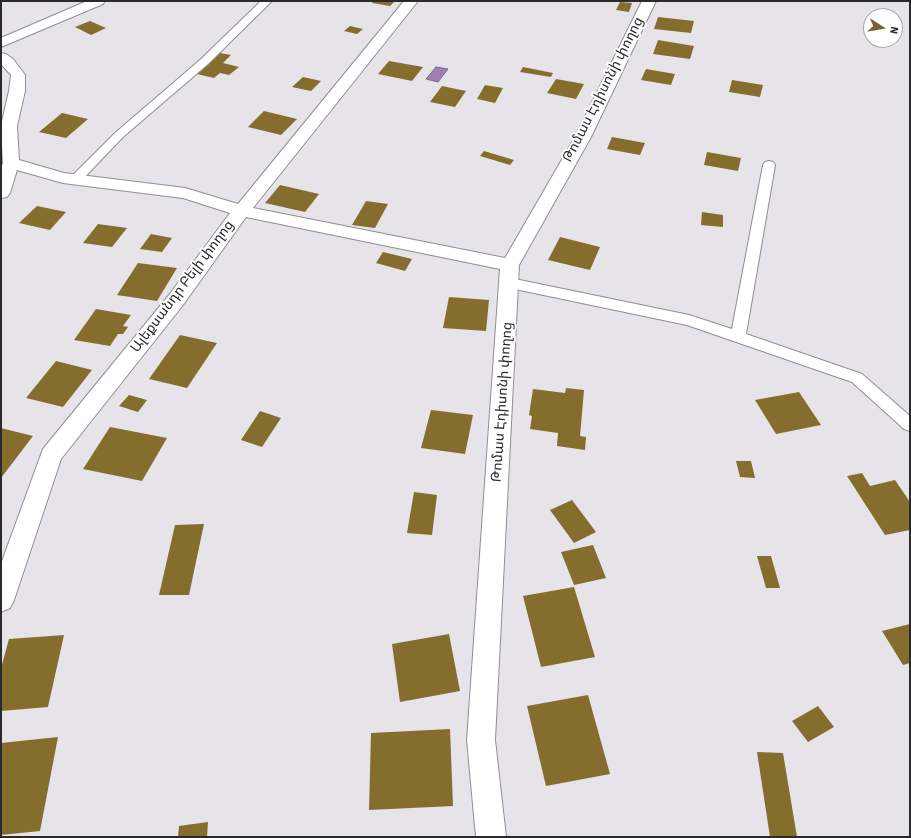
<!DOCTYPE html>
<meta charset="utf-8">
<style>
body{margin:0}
#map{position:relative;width:911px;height:838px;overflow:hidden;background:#e6e3e9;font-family:"Source Sans 3",sans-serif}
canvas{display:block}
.frame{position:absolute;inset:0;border:2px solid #2a292b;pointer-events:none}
.north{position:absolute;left:863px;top:8px;width:40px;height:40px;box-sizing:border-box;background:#fff;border:1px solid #aaa9aa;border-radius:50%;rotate:102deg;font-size:11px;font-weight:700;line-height:16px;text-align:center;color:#2a292b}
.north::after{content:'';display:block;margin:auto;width:14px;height:18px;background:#766331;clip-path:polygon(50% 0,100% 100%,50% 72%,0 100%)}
</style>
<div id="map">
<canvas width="911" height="838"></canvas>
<div class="frame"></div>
<div class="north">N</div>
</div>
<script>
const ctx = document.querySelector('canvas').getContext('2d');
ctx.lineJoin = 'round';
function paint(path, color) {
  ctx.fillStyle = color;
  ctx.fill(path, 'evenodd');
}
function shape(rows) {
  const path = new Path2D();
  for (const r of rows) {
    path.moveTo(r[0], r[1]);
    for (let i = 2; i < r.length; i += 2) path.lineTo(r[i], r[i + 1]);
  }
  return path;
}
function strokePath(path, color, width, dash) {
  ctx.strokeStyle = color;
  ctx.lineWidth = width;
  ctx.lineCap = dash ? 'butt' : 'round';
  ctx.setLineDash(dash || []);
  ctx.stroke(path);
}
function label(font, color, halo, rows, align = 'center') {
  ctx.font = font + ' "Source Sans 3","Noto Sans Armenian",sans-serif';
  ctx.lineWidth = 4;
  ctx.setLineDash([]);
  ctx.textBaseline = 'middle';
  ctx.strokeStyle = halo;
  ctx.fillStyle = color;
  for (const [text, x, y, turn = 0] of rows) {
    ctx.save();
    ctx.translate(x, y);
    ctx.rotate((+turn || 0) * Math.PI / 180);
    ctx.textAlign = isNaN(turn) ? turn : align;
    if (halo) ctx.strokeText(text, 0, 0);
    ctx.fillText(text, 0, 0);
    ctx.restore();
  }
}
const water = shape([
 [436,67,448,69,438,82,426,79,436,67]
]);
paint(water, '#9f80b6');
strokePath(water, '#7c668c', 1);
paint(shape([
 [373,1,395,1,390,6,372,3],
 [620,2,632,3,629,12,616,10],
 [658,17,694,21,691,33,654,29],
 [90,21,106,28,91,35,75,27],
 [350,26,363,29,357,34,344,31],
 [658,40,694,46,690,59,653,54],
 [220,53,231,55,223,63,239,67,229,75,220,73,214,78,197,74],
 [389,61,423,67,412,81,378,74],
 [523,67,553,73,551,77,520,72],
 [646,69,675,74,671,85,641,80],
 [303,77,321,81,311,91,292,87],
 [556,79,584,84,576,99,547,93],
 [732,80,763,85,760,97,729,92],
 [485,85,503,88,495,103,477,99],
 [442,86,466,91,455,107,430,102],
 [264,111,297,119,281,135,248,127],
 [62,113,88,119,66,138,39,132],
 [612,137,645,143,640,155,607,149],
 [484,151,514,160,510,165,480,156],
 [707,152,741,158,738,171,704,165],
 [280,185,319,194,305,212,265,203],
 [366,201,388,204,375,228,352,225],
 [37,206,66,212,50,230,19,223],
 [702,212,723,215,723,227,701,225],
 [98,224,127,228,112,247,83,243],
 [151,234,172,238,162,252,140,249],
 [560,237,600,247,590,270,548,260],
 [383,252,412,259,405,271,376,263],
 [138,263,177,268,157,301,117,295],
 [449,297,489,300,486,331,443,328],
 [96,309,131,315,123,326,128,327,123,334,118,334,110,346,74,340],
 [180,335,217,343,187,388,149,379],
 [56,361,92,370,63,407,26,398],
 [566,388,584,390,580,436,586,437,585,450,557,446,558,433,530,429,532,416,529,415,533,389,565,393],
 [799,392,821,425,776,434,755,400],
 [129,395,147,400,138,412,119,406],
 [431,410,473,415,465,454,421,448],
 [260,411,281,418,262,447,241,440],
 [110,427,167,438,142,481,83,469],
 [1,428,33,436,1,478],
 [736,461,751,461,755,478,740,477],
 [862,473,870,486,895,480,910,502,910,530,885,535,847,476],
 [414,492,437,495,432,535,407,533],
 [572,500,596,532,574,543,550,510],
 [204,524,189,595,159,595,175,525],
 [593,545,606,578,574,585,561,552],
 [757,556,771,556,780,588,766,588],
 [574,587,595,657,541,667,523,596],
 [910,624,910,663,903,665,882,631],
 [449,634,460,691,400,702,392,644],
 [64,635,48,707,1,711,1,668,9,639],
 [588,695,610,774,546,786,527,706],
 [818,706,834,727,808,742,792,721],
 [450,729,453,806,369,810,371,733],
 [58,737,40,831,1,835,1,743],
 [757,752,783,753,797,837,770,837],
 [208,822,207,837,178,837,179,826]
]), '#856d2e');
const service = shape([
 [261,1,272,1,208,64,123,137,79,183,71,183,69,180,71,177,115,133,200,60,261,1],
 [769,161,773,162,775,165,746,334,862,374,910,416,910,431,904,429,852,382,687,325,510,288,505,286,503,283,505,280,510,278,689,315,732,329,763,165,765,162,769,161]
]);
const minor = shape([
 [87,1,105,1,103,4,1,47,1,38,87,1],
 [404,1,418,1,253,208,505,258,575,137,642,1,656,1,591,137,519,265,495,740,506,837,476,837,467,740,500,269,246,217,183,305,61,459,14,600,10,608,1,612,1,564,43,449,169,295,230,213,183,198,63,183,17,170,10,193,7,197,1,198,1,168,3,163,1,126,9,91,11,75,1,64,1,53,6,54,13,59,25,75,25,91,17,126,19,160,64,173,185,188,238,204,404,1]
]);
strokePath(service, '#918d93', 2);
strokePath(minor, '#918d93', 2);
paint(service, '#fff');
paint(minor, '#fff');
label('14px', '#2a292b', '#fff', [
 ["Թոմաս Էդիսոնի փողոց",604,90,-63],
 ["Ալեքսանդր Բելի փողոց",183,287,-53],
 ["Թոմաս Էդիսոնի փողոց",503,402,-86]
]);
</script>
